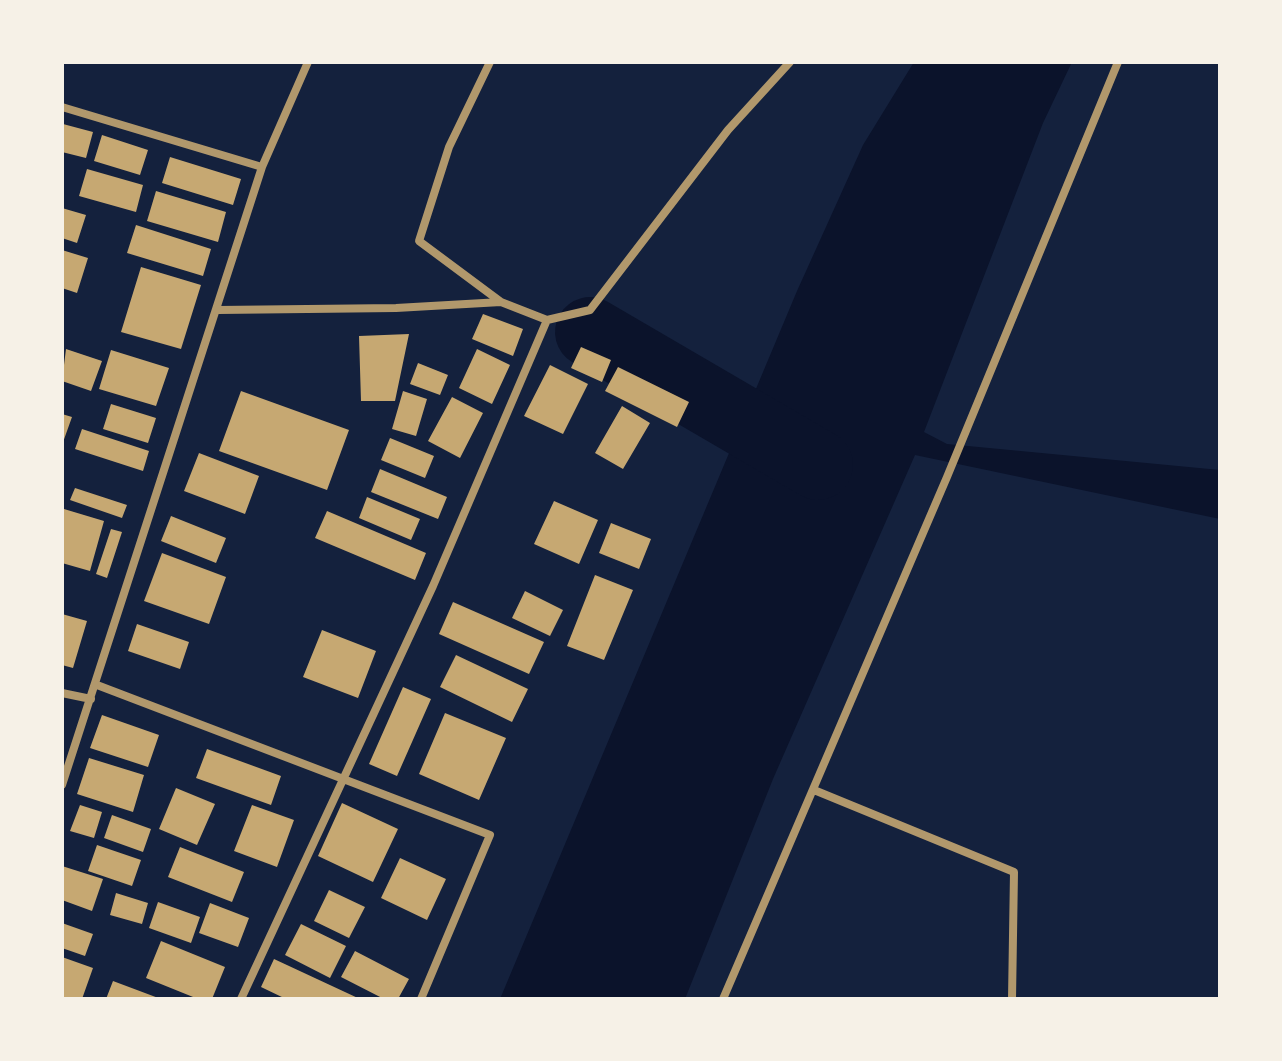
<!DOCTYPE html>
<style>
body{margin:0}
#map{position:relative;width:1282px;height:1061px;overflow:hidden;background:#14213d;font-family:Karla,sans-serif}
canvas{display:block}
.frame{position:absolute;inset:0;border:64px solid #f6f1e7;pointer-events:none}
</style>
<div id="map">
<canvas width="1282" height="1061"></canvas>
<div class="frame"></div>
</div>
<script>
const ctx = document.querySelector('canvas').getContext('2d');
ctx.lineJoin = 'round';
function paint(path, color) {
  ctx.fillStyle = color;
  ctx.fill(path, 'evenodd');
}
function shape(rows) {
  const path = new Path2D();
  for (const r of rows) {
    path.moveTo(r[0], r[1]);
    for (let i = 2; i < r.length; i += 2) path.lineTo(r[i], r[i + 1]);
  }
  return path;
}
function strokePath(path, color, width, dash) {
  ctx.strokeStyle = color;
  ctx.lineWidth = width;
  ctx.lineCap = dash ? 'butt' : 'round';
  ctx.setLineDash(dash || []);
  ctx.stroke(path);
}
paint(shape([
 [914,62,1072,62,1043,123,924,432,947,444,1220,470,1220,519,915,455,773,779,685,999,500,999,797,291,863,145]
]), '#0b132b');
strokePath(shape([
 [590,332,818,465]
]), '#0b132b', 70);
paint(shape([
 [63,124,93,132,86,158,62,152],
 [102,135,148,150,140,175,94,161],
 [170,157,241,179,233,205,162,183],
 [87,169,143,185,136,212,79,196],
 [156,191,226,212,218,242,147,221],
 [62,208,86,215,77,243,62,238],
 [136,225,211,249,203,276,127,253],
 [62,250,88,258,77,293,62,288],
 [141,267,201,285,181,349,121,332],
 [483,314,523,329,513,356,472,339],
 [409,334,395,401,361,401,359,336],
 [581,347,611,360,602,382,571,368],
 [66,349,102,361,91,391,62,381],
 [477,349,510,365,492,404,459,388],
 [111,350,169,368,156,406,99,389],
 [418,363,448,375,440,395,410,384],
 [550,365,588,384,563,434,524,416],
 [618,367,689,402,677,427,605,391],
 [241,391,349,430,327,490,219,451],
 [403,391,427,399,416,436,392,429],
 [452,397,483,413,460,458,428,441],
 [111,404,156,418,148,443,103,429],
 [622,406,650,423,623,469,595,453],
 [62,414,72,417,62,445],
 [82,429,149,451,143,471,75,449],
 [390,438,434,456,425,478,381,460],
 [199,453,259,476,245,514,184,491],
 [380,469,447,497,438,519,371,492],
 [75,488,127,505,122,518,70,500],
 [367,497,420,519,411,540,359,518],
 [554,501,598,520,579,564,534,544],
 [64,509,104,521,90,571,62,563],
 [327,511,426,553,415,580,315,538],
 [171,516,226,538,216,563,161,541],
 [611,523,651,539,639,569,599,553],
 [111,529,122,532,107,578,96,574],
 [162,553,226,577,209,624,144,601],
 [595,575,633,590,604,660,567,646],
 [525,591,563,610,550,636,512,618],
 [453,602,544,642,529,674,439,634],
 [62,614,87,621,73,668,62,665],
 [137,624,189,642,180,669,128,651],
 [322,630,376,651,358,698,303,677],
 [456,655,528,689,512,722,440,687],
 [403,687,431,699,397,776,369,764],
 [445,713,506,738,479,800,419,774],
 [102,715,159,735,148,767,90,748],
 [207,749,281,776,271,805,196,778],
 [89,758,144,775,133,812,77,794],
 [176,788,215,804,197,845,159,829],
 [342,803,398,829,373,882,318,856],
 [80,805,102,812,94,838,70,831],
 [252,805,294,820,277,867,234,851],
 [112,815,151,829,143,852,104,838],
 [97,845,141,860,132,886,88,871],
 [180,847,244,872,232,902,168,877],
 [400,858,446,879,427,920,381,898],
 [62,866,103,879,92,911,62,900],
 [329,890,365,907,349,938,314,921],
 [116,893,148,903,142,924,110,915],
 [158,902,200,917,191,943,149,928],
 [210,903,249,918,238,947,199,933],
 [62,923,93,934,85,956,62,948],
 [301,924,346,946,330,978,285,955],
 [161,941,225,967,212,999,198,999,146,978],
 [355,951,409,979,398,999,384,999,341,977],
 [62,957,93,968,82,999,62,999],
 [274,959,360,999,286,999,261,987],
 [113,981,161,999,106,999]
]), '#c6a872');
strokePath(shape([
 [490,62,449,147,419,241,501,302],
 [62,107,262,167],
 [218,310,396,308,501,302,547,320,590,310,728,130,790,62],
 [97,685,490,835,421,999],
 [62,693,91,699],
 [62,785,262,167,308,62],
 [814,790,1014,872,1012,999],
 [241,999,433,586,547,320],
 [723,999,947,477,1118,62]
]), '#b1986c', 8);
</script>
